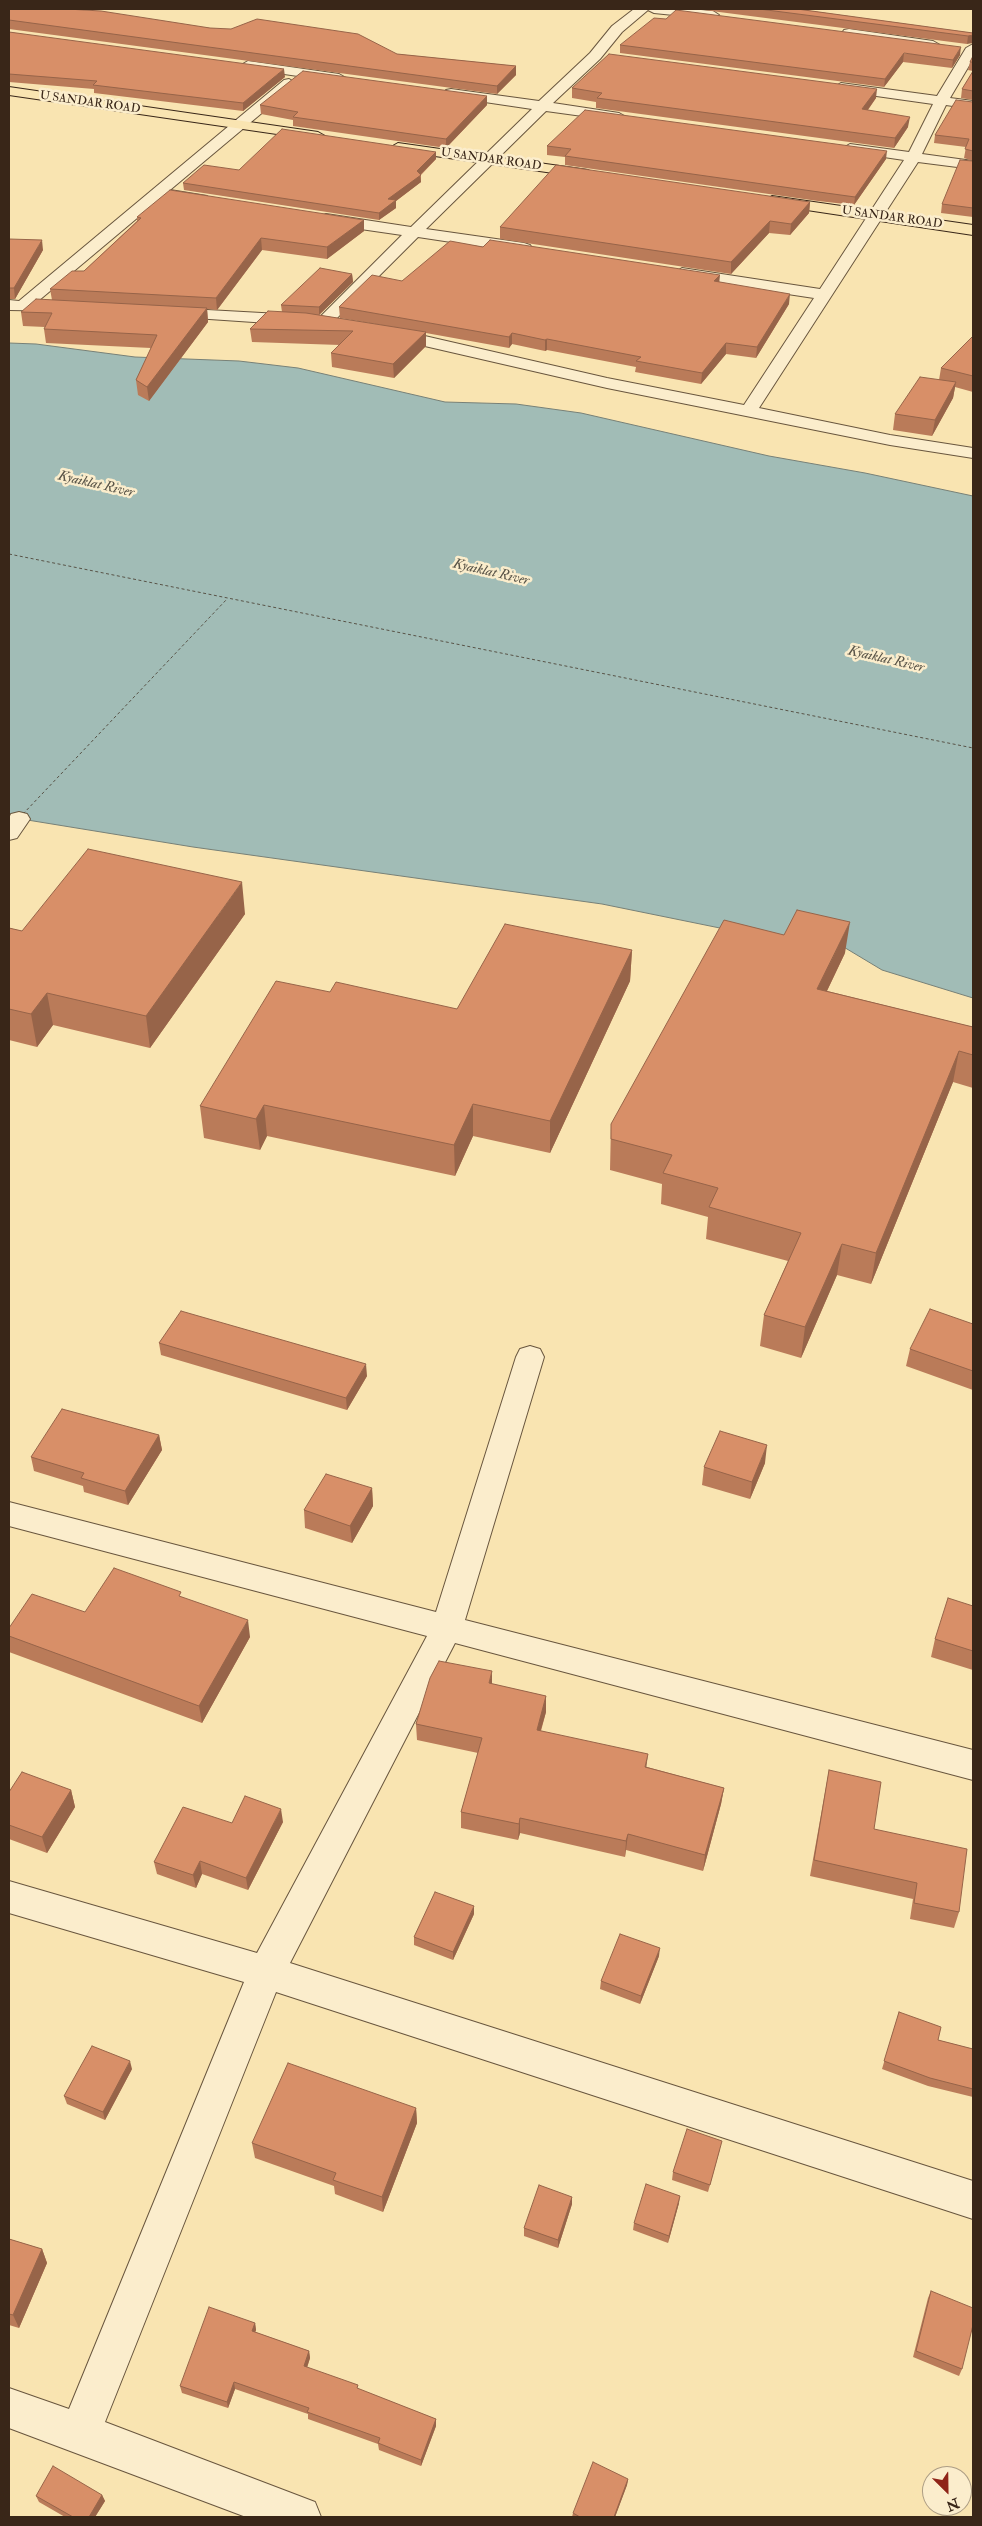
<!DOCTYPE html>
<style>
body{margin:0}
#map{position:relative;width:982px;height:2526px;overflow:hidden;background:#f9e4b1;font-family:"IM FELL Double Pica",serif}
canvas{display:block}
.frame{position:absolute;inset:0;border:10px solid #392618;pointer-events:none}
.north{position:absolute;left:922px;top:2466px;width:50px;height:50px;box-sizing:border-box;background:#fbedcc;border:1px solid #ad9d84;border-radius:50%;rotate:157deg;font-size:14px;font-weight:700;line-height:20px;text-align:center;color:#392618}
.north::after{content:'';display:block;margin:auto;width:18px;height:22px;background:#8f2418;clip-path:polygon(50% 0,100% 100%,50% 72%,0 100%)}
</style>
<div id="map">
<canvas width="982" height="2526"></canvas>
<div class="frame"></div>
<div class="north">N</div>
</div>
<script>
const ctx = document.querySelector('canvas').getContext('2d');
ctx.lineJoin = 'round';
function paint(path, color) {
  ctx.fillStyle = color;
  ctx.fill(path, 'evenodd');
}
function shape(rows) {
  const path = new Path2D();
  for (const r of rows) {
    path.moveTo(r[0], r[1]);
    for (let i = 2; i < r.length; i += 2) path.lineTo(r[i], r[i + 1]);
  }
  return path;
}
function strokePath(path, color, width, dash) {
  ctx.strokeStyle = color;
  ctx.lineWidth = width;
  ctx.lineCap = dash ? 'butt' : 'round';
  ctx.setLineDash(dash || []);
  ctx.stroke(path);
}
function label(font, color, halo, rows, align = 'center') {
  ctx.font = font + ' "IM FELL Double Pica",serif';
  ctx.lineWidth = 5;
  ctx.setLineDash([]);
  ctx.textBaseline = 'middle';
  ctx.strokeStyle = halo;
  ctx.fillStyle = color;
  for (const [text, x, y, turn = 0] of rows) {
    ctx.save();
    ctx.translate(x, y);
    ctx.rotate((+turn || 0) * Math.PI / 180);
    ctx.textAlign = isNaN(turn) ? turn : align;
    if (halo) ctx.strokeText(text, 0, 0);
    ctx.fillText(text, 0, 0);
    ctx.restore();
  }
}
const water = shape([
 [9,343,36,344,135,357,239,361,298,368,445,402,516,404,581,413,769,456,865,473,973,496,973,998,882,970,842,946,764,937,602,904,193,847,9,817,9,343]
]);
paint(water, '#a1bcb6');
strokePath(water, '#778077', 1);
strokePath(shape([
 [9,554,973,748],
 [23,814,227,599]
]), '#585347', 1, [3, 2.5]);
const minor = shape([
 [634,9,689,9,713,11,719,15,713,19,654,13,648,10,622,32,600,59,553,103,619,113,626,117,624,120,619,121,546,111,426,229,524,243,530,245,532,248,530,251,524,253,418,237,329,326,317,326,315,323,317,320,402,235,326,224,318,219,321,216,326,214,411,227,532,109,451,97,444,93,446,90,451,89,539,101,590,53,612,26,634,9],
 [849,29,933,41,940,45,933,49,844,36,842,33,844,30,849,29],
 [973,44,973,59,950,98,973,101,973,109,946,105,922,154,973,161,973,169,918,162,759,408,890,435,973,448,973,458,890,445,607,388,390,338,382,333,390,328,607,378,744,405,814,298,682,278,674,273,682,268,820,289,904,160,850,152,843,148,850,144,909,152,933,104,841,91,834,87,841,83,937,96,966,48,973,44],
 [248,61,339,74,346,78,339,82,243,68,241,65,248,61],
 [289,79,296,83,294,86,170,190,207,196,209,199,207,202,202,203,161,198,37,302,72,305,74,308,72,311,9,310,9,300,19,301,284,80,289,79],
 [171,308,298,315,306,320,298,325,165,316,163,313,171,308],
 [19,812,27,814,30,819,17,838,9,840,9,818,11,814,19,812],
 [530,1346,540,1349,544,1357,465,1620,973,1750,973,1780,455,1643,290,1963,973,2181,973,2219,276,1992,105,2422,315,2502,321,2517,246,2517,9,2428,9,2388,69,2409,244,1982,9,1913,9,1881,257,1953,427,1636,9,1526,9,1502,436,1612,516,1357,520,1349,530,1346]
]);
const primary = shape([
 [9,87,318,132,325,136,318,140,9,95,9,87],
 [398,143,588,170,595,174,588,178,393,150,391,147,398,143],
 [772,196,973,225,973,235,767,204,764,201,772,196]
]);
strokePath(minor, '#69563e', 2);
strokePath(primary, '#392618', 2);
paint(minor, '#fbedcc');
paint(primary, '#f9e4b1');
paint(shape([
 [9,9,210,28,397,54,516,66,516,75,497,94,9,29],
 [696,9,797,9,973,33,967,44],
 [9,32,285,77,243,111,94,93,94,89,9,82],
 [620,45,960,55,952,68,903,62,884,87,620,53],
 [973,56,973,100,961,98,962,89,973,71,968,70,970,62],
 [572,88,876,98,868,110,908,127,894,148,596,108,596,102,572,98],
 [973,102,973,161,964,158,966,147,934,143,935,135],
 [260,105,487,105,446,148,293,126,293,120,261,114],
 [547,146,886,159,854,205,818,201,565,165,565,157,547,155],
 [436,152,436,159,421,175,421,182,396,201,396,208,379,220,184,190,183,183,239,170],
 [973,161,973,217,941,213,942,204],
 [810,202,809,213,790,235,769,233,731,274,500,239,500,227],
 [137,217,364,220,364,231,327,259,262,250,217,310,207,309,208,322,149,401,138,395,136,380,151,348,46,343,44,329,45,327,23,326,21,312,52,300,50,289,84,271,137,221],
 [9,239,43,250,15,299,9,299],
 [483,247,720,282,789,304,756,358,726,354,701,384,635,372,636,367,547,350,545,351,512,344,509,348,426,333,426,346,394,378,332,367,331,353,340,345,252,342,250,329,282,312,281,305,352,274,353,282,319,315,387,326,340,318,339,307],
 [973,336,973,392,955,387,953,398,932,436,893,430,895,414,939,380,941,368],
 [245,914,150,1048,53,1025,37,1047,9,1040,9,928,22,931],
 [632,950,630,981,550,1153,473,1136,455,1176,267,1136,260,1150,204,1138,200,1106,330,992,457,1009],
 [845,953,827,991,973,1027,973,1088,953,1082,871,1284,837,1275,801,1358,760,1346,764,1315,788,1261,706,1239,708,1217,661,1204,662,1184,610,1170,611,1124],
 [973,1324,973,1390,906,1366,910,1349],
 [159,1343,367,1376,347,1410,161,1355],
 [159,1435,162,1450,128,1505,84,1492,83,1486,34,1471,31,1457],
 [765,1463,750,1499,702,1485,704,1467],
 [372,1488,373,1506,352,1543,305,1528,304,1510],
 [182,1597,250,1637,202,1723,9,1652,9,1628,85,1612],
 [973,1606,973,1670,931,1657,935,1639],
 [492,1684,546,1696,546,1712,541,1731,647,1767,724,1788,721,1804,703,1871,626,1850,625,1857,520,1833,518,1840,461,1828,461,1812,478,1753,417,1740,416,1724],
 [829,1770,874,1829,959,1912,954,1928,910,1919,913,1899,810,1876],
 [71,1790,75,1807,47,1853,9,1839,9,1792],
 [283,1822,248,1890,202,1874,196,1888,157,1874,154,1862,232,1823],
 [474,1914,453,1960,414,1945,414,1937],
 [659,1956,640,2004,600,1989,601,1981],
 [899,2012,938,2040,973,2049,973,2097,928,2086,882,2069],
 [132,2069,105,2120,67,2104,64,2096],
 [416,2108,417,2123,383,2212,335,2194,334,2186,255,2158,252,2143],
 [720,2149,708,2192,672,2180,673,2172],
 [572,2197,572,2204,558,2248,524,2236,524,2228],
 [679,2203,668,2243,633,2230,634,2223],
 [9,2239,42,2249,47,2263,19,2328,9,2325],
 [931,2291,962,2369,959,2376,913,2357,928,2298],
 [255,2323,256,2330,255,2332,309,2351,310,2358,307,2368,358,2389,436,2419,436,2426,421,2466,379,2450,378,2444,308,2419,308,2414,235,2389,228,2408,182,2393,180,2386],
 [628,2479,627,2485,615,2517,572,2517,573,2513],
 [102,2495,105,2501,95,2517,65,2517,39,2502,36,2496]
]), '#ba7b59');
paint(shape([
 [973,35,973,43,967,44,968,36],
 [961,47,960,55,952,68,953,60],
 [904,53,903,62,884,87,885,79],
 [516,66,516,75,497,94,497,86],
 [284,69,285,77,243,111,243,103],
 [877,89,876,98,861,119,862,109],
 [487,96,487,105,446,148,446,139],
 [910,117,908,127,894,148,895,138],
 [887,151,886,159,854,205,855,197],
 [436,152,436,159,420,175,421,182,396,201,396,208,379,220,379,213,388,199,417,171],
 [810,202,809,213,790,235,791,224],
 [364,220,364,231,327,259,327,247],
 [770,221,769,233,731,274,731,262],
 [261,238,262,250,217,310,216,298],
 [42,240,43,250,15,299,14,288],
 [352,274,353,282,319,315,319,307],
 [720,275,719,285,714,281],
 [790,294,789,304,756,358,757,347],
 [207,308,208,322,149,401,147,387],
 [426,332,426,346,394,378,393,364],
 [512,333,512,344,509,348,509,337],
 [547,339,547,350,545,351,545,340],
 [726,343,726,354,701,384,702,373],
 [956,382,953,398,932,436,935,420],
 [242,882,245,914,150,1048,146,1016],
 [850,922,845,953,813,1020,817,989],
 [632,950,630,981,550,1153,550,1121],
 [47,993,53,1025,37,1047,31,1014],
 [959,1051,953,1082,871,1284,876,1253],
 [473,1104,473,1136,455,1176,454,1145],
 [264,1105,267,1136,260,1150,256,1119],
 [842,1244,837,1275,801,1358,805,1327],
 [366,1364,367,1376,347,1410,346,1398],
 [159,1435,162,1450,128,1505,125,1491],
 [767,1445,765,1463,750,1499,752,1482],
 [372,1488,373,1506,352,1543,350,1526],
 [248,1620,250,1637,202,1723,199,1706],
 [492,1671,492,1688,489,1683],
 [546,1696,546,1712,536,1746,537,1730],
 [648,1754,646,1770,645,1767],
 [724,1788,721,1804,703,1871,705,1855],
 [71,1790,75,1807,47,1853,42,1837],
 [281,1809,283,1822,248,1890,246,1878],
 [520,1818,520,1833,518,1840,519,1824],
 [628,1834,626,1850,625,1857,626,1841],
 [200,1861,202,1874,196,1888,193,1875],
 [474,1906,474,1914,453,1960,453,1952],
 [660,1948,659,1956,640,2004,641,1996],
 [130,2061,132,2069,105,2120,103,2112],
 [416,2108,417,2123,383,2212,382,2197],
 [680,2196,679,2203,668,2243,669,2236],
 [572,2197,572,2204,558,2248,558,2240],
 [42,2249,47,2263,19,2328,13,2315],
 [255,2323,256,2330,253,2337,252,2331],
 [309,2351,310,2358,305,2373,304,2366],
 [234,2382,235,2389,228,2408,227,2402],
 [436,2419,436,2426,421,2466,421,2460],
 [628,2479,627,2485,615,2517,614,2517],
 [102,2495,105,2501,95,2517,89,2517]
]), '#976449');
const building = shape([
 [9,9,67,9,101,11,210,28,231,29,257,19,358,34,397,54,516,66,497,86,9,20,9,9],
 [759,9,797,9,973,33,973,35,968,36,759,9],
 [676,10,961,47,953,60,904,53,885,79,620,45,654,18,666,19,676,10],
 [9,32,284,69,243,103,93,85,97,81,9,74,9,32],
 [609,54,877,89,862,109,910,117,895,138,597,98,602,93,572,88,609,54],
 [973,56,973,62,970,62,973,56],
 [303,71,487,96,446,139,293,117,298,112,260,105,303,71],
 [973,71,973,91,962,89,973,71],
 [956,100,973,102,973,151,965,149,969,139,935,135,956,100],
 [585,110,887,151,855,197,819,192,565,156,571,149,547,146,585,110],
 [282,129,436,152,417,171,421,175,388,199,396,200,379,213,183,183,204,165,239,170,282,129],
 [960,160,973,161,973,208,942,204,960,160],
 [556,165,810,202,791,224,770,221,731,262,500,227,556,165],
 [170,190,364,220,327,247,261,238,216,298,50,289,72,271,84,271,141,218,137,217,170,190],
 [9,239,42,240,14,288,9,288,9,239],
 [490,240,720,275,714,281,790,294,757,347,726,343,702,373,636,361,641,357,547,339,545,340,512,333,509,337,339,307,372,275,402,281,450,241,483,247,490,240],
 [320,268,352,274,319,307,281,305,320,268],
 [36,299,207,308,147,387,136,380,157,335,44,329,52,313,21,312,36,299],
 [268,311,306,313,426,332,393,364,331,353,353,331,250,329,268,311],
 [973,336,973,376,941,368,973,336],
 [920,377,956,382,935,420,895,414,920,377],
 [88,849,242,882,146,1016,47,993,31,1014,9,1009,9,928,22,931,88,849],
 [797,910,850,922,817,989,973,1027,973,1055,959,1051,876,1253,842,1244,805,1327,764,1315,801,1233,709,1207,718,1188,663,1173,672,1155,611,1139,611,1124,724,920,784,935,797,910],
 [505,924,632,950,550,1121,473,1104,454,1145,264,1105,256,1119,200,1106,276,981,330,992,336,982,457,1009,505,924],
 [930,1309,973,1324,973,1371,910,1349,930,1309],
 [181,1311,366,1364,346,1398,159,1343,181,1311],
 [62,1409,159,1435,125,1491,81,1478,84,1473,31,1457,62,1409],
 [720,1431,767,1445,752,1482,704,1467,720,1431],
 [326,1474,372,1488,350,1526,304,1510,326,1474],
 [114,1568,181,1592,179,1596,248,1620,199,1706,9,1636,9,1628,32,1594,85,1612,114,1568],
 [948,1598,973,1606,973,1651,935,1639,948,1598],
 [439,1661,492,1671,489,1683,546,1696,537,1730,648,1754,645,1767,724,1788,705,1855,628,1834,626,1841,520,1818,519,1824,461,1812,482,1738,416,1724,430,1678,439,1661],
 [829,1770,881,1782,874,1829,967,1849,959,1912,914,1903,917,1883,814,1860,829,1770],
 [22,1772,71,1790,42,1837,9,1825,9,1792,22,1772],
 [245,1796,281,1809,246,1878,200,1861,193,1875,154,1862,183,1807,232,1823,245,1796],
 [435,1892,474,1906,453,1952,414,1937,435,1892],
 [620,1934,660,1948,641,1996,601,1981,620,1934],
 [899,2012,941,2027,938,2040,973,2049,973,2089,930,2078,884,2061,899,2012],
 [92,2046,130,2061,103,2112,64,2096,92,2046],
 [288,2063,416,2108,382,2197,333,2180,336,2173,252,2143,288,2063],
 [687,2129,722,2141,710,2185,673,2172,687,2129],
 [646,2184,680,2196,669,2236,634,2223,646,2184],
 [539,2185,572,2197,558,2240,524,2228,539,2185],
 [9,2239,42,2249,13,2315,9,2314,9,2239],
 [931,2291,973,2308,973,2325,962,2369,916,2351,931,2291],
 [209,2307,255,2323,252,2331,309,2351,304,2366,358,2385,357,2388,436,2419,421,2460,378,2443,380,2438,307,2412,309,2408,234,2382,227,2402,180,2386,209,2307],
 [593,2462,628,2479,614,2517,580,2517,573,2513,593,2462],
 [53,2466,102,2495,89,2517,73,2517,36,2496,53,2466]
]);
paint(building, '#d88f68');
strokePath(building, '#976449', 1);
label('12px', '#392618', '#fbedcc', [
 ["U SANDAR ROAD",90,103,8],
 ["U SANDAR ROAD",491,160,8],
 ["U SANDAR ROAD",892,218,8]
]);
label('italic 14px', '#585347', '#fbedcc', [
 ["Kyaiklat River",96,485,13],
 ["Kyaiklat River",491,573,13],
 ["Kyaiklat River",886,660,13]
]);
</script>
